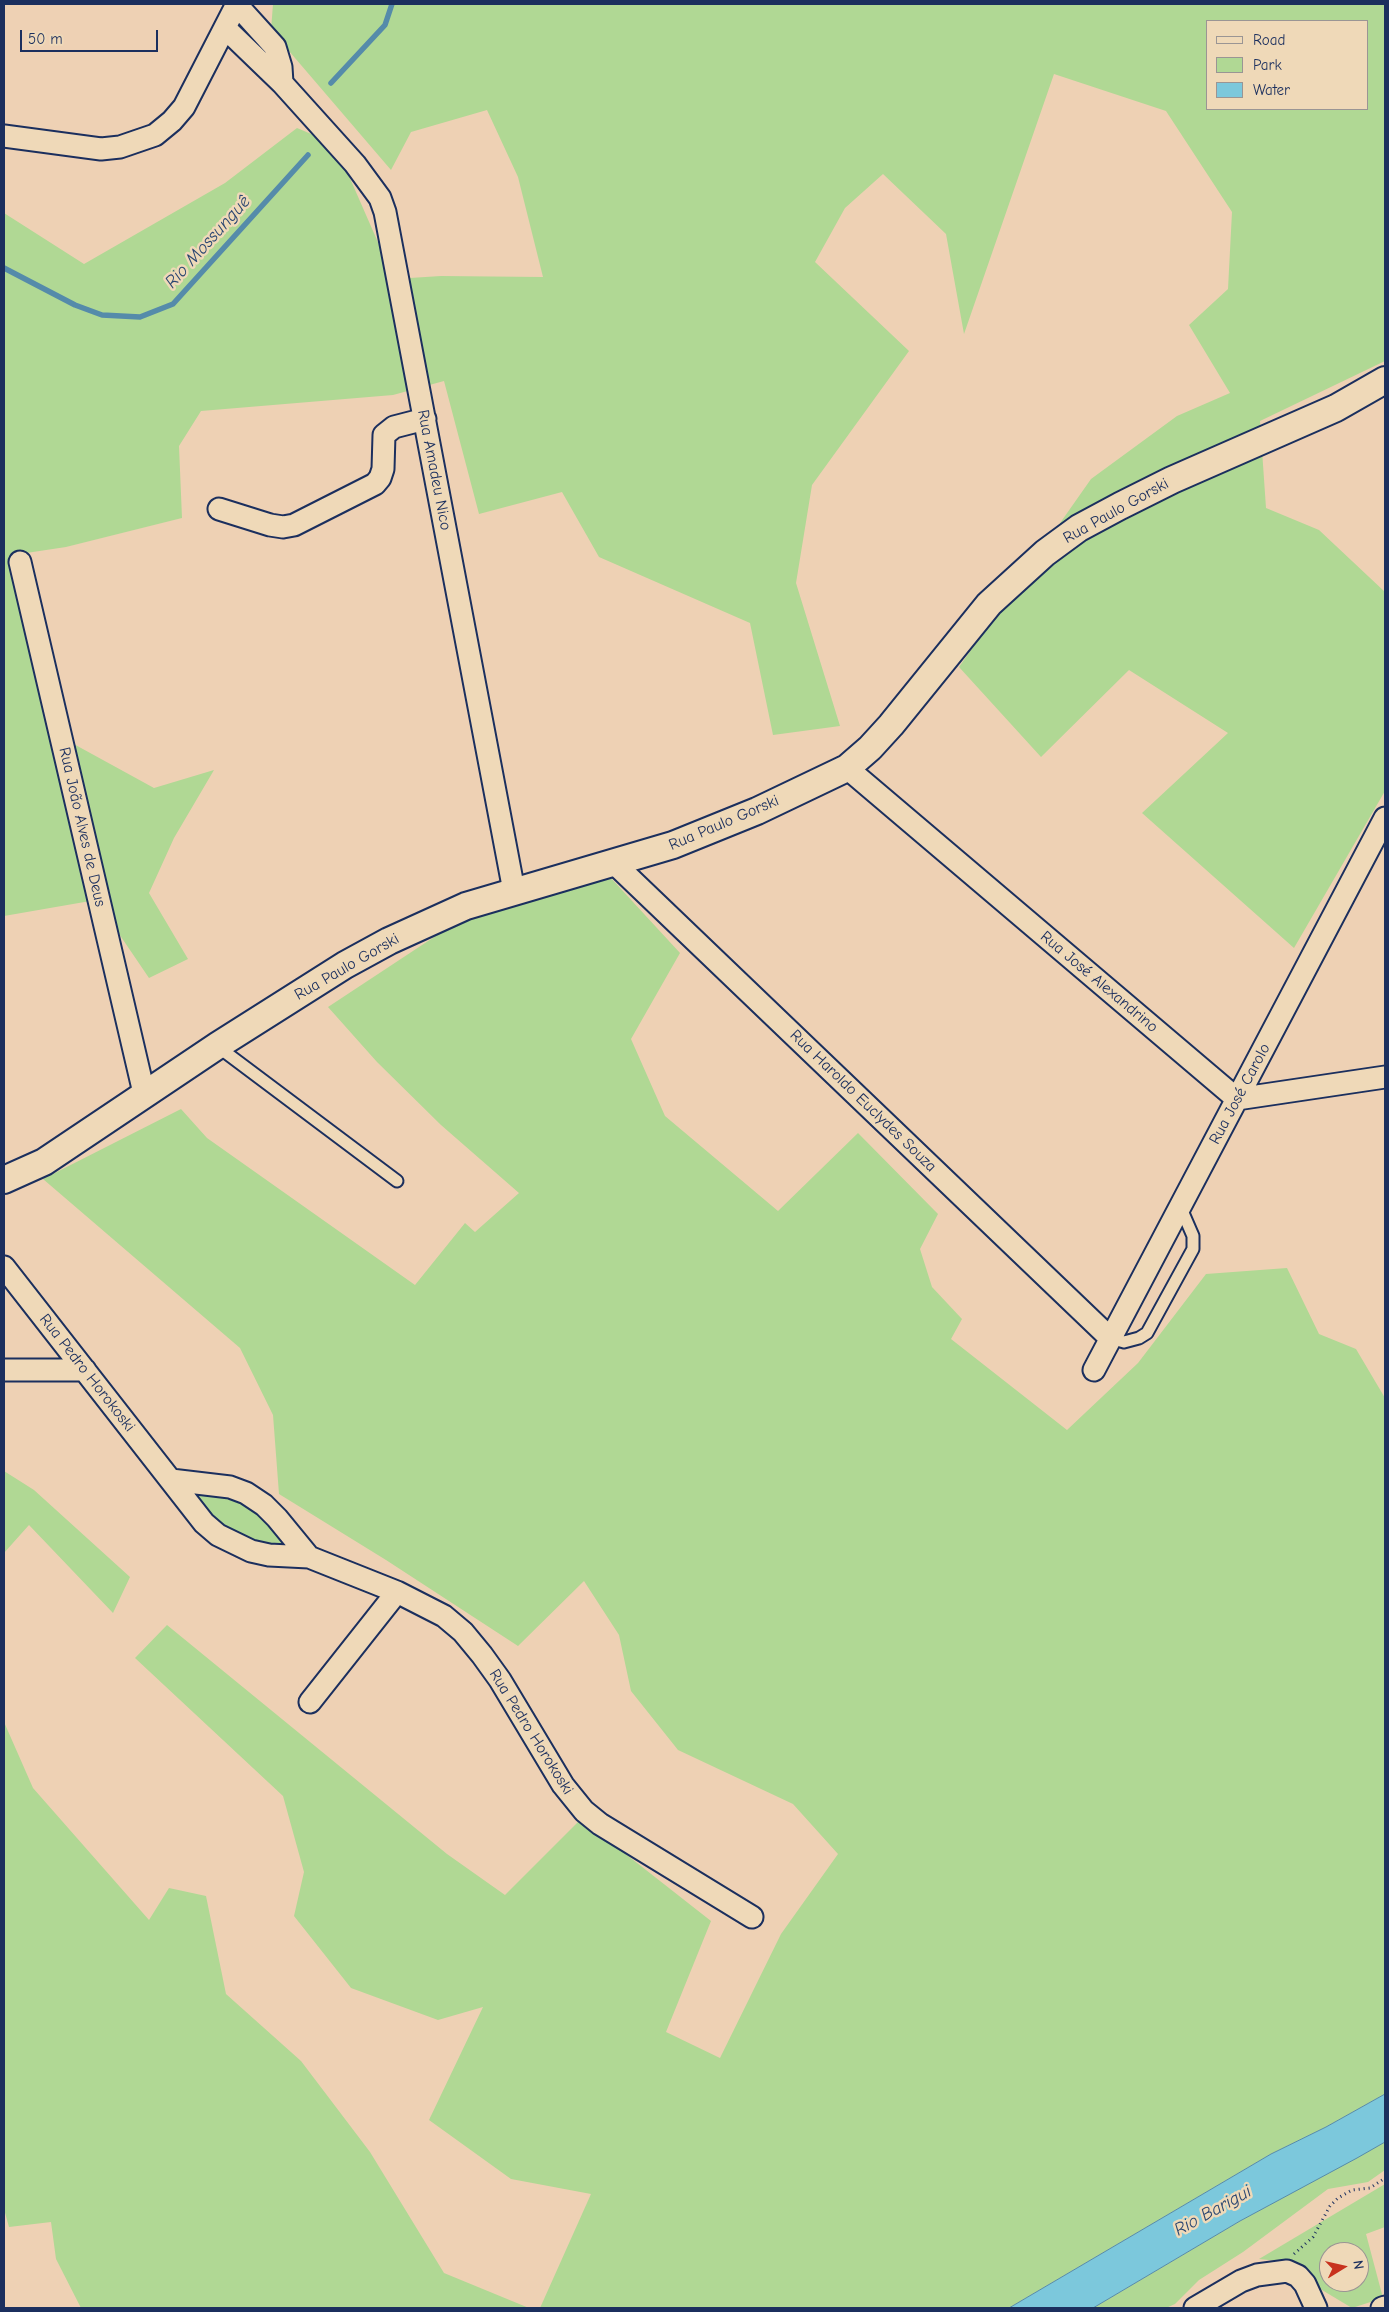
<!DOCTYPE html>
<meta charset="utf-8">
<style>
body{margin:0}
#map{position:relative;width:1389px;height:2312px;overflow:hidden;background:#eed1b4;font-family:"Comic Neue",sans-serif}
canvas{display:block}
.frame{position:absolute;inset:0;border:5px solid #1b2f5e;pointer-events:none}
.legend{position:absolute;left:1206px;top:20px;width:162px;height:90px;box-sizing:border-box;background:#efd9b8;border:1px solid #9a9594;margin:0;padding:6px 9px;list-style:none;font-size:15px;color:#1b2f5e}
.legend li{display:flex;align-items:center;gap:10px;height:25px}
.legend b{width:25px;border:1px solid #9a9594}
.north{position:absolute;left:1319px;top:2242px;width:50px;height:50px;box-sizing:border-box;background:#efd9b8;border:1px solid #9a9594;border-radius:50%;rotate:81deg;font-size:14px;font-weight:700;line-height:20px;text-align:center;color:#1b2f5e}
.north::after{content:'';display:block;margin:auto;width:18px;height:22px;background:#c8321e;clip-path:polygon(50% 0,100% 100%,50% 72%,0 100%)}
.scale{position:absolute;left:20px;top:30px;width:138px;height:22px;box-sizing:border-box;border:2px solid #1b2f5e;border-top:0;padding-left:6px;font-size:15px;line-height:18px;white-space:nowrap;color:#1b2f5e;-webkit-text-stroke:4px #efd9b8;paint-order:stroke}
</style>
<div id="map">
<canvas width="1389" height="2312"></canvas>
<div class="frame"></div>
<ul class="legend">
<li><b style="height:6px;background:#efd9b8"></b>Road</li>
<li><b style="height:14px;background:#b0d894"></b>Park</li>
<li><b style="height:14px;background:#7cc8dc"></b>Water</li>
</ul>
<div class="north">N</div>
<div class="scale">50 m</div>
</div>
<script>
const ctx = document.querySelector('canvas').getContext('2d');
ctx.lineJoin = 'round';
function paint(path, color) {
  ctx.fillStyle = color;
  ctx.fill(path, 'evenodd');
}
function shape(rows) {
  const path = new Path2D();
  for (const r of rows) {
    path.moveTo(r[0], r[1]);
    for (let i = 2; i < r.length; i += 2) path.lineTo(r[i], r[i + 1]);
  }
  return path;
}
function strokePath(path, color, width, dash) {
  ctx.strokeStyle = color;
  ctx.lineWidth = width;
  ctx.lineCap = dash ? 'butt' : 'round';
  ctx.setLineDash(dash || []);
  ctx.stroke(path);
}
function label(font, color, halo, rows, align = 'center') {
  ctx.font = font + ' "Comic Neue",sans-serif';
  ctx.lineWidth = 5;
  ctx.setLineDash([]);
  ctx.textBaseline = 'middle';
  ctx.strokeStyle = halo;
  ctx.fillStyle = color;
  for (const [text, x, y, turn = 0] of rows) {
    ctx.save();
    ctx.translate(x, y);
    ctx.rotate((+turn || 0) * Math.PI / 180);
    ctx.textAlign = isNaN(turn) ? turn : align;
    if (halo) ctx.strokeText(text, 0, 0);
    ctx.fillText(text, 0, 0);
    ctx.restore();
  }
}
paint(shape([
 [273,4,1385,4,1385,361,1260,421,1266,508,1319,530,1385,592,1385,791,1294,948,1142,813,1228,733,1129,670,1041,757,959,667,1091,479,1177,416,1230,393,1189,325,1228,289,1232,212,1166,111,1054,74,964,334,946,234,883,174,845,208,815,262,909,351,812,485,796,583,840,726,773,735,750,623,599,557,562,492,479,514,444,381,393,395,201,411,179,446,182,518,66,547,13,555,50,731,154,788,214,770,174,838,149,893,188,959,149,978,96,900,4,916,4,213,84,264,225,183,297,128,335,144,394,279,441,276,543,277,518,177,487,110,411,132,391,170,271,30],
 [1208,21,1368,21,1368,109,1208,109],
 [610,877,680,953,631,1039,665,1116,778,1211,858,1133,938,1214,920,1249,932,1287,962,1319,951,1339,1067,1430,1138,1363,1206,1274,1287,1268,1319,1334,1356,1349,1385,1398,1385,2094,1326,2127,1271,2154,1009,2308,540,2308,591,2194,511,2179,429,2120,483,2007,438,2020,351,1988,294,1916,304,1872,283,1796,135,1658,167,1625,447,1854,505,1895,581,1819,711,1921,666,2032,720,2058,781,1934,838,1854,793,1804,678,1750,631,1691,619,1635,584,1581,518,1646,386,1560,279,1494,273,1415,240,1348,43,1179,181,1109,207,1138,415,1285,465,1223,475,1232,519,1193,441,1125,377,1062,328,1007,466,916],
 [4,1471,34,1490,130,1577,113,1613,29,1525,4,1553],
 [208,1490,246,1501,293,1549,268,1547,227,1533,187,1491],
 [4,1722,33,1788,149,1920,169,1888,206,1896,226,1994,301,2061,370,2152,444,2273,529,2308,81,2308,56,2259,51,2222,9,2227,4,2209],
 [1385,2142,1385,2170,1368,2182,1328,2189,1243,2252,1199,2280,1175,2304,1166,2308,1093,2308,1240,2221],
 [1385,2184,1385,2227,1366,2234,1383,2298,1352,2308,1322,2290,1308,2271,1288,2262,1259,2259],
 [1329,2252,1359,2252,1359,2282,1329,2282]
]), '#b0d894');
const water = shape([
 [1385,2094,1385,2142,1357,2158,1240,2221,1093,2308,1009,2308,1271,2154,1326,2127,1385,2094]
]);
paint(water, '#7cc8dc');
strokePath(water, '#558baa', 1);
strokePath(shape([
 [331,83,385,25,392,4],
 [4,268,75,305,102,315,140,317,173,304,308,155]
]), '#558baa', 5.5);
const service = shape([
 [217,1046,397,1181],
 [1110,1338,1124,1342,1139,1338,1147,1333,1193,1249,1193,1236,1180,1206]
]);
const minor = shape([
 [237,5,275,47,281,67,282,83],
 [225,28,282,83,355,164,380,198,385,212,514,891],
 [4,136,101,149,120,147,155,135,172,121,184,107,237,4],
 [219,509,270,525,283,527,294,525,375,484,380,478,383,469,384,435,394,427,425,419],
 [20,562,144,1093],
 [847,768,1237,1099,1385,1077],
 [615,864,1110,1338],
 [4,1267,204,1523,218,1535,251,1551,269,1555,309,1557,397,1592,444,1616,463,1632,482,1655,500,1680,563,1785,584,1811,600,1824,752,1917],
 [4,1370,85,1370],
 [1094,1370,1385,818],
 [171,1480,230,1487,246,1493,264,1505,277,1518,309,1557],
 [310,1702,397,1592],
 [1195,2308,1241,2281,1257,2275,1287,2271,1298,2276,1305,2284,1316,2308],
 [1382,2308,1385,2307]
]);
const tertiary = shape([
 [4,1180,44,1162,217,1046,345,965,389,941,466,906,673,845,757,811,847,768,870,748,891,725,989,604,1045,553,1079,528,1120,506,1172,480,1336,408,1385,380]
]);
strokePath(service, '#1b2f5e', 15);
strokePath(minor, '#1b2f5e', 25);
strokePath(tertiary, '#1b2f5e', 30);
strokePath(shape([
 [1294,2254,1313,2237,1330,2206,1338,2198,1352,2190,1370,2188,1385,2178]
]), '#1b2f5e', 3, [1, 4]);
strokePath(service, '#efd9b8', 11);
strokePath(minor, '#efd9b8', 21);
strokePath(tertiary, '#efd9b8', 26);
label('16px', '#1b2f5e', '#efd9b8', [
 ["Rua Amadeu Nico",434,470,79],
 ["Rua Paulo Gorski",1116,511,-29],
 ["Rua Paulo Gorski",724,823,-23],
 ["Rua João Alves de Deus",82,827,77],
 ["Rua Paulo Gorski",347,967,-30],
 ["Rua José Alexandrino",1099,982,40],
 ["Rua José Carolo",1240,1094,-62],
 ["Rua Haroldo Euclydes Souza",863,1101,44],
 ["Rua Pedro Horokoski",87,1373,52],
 ["Rua Pedro Horokoski",531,1732,58]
]);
label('italic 18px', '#2a4671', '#efd9b8', [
 ["Rio Mossunguê",208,242,-48],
 ["Rio Barigui",1213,2211,-29]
]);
</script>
